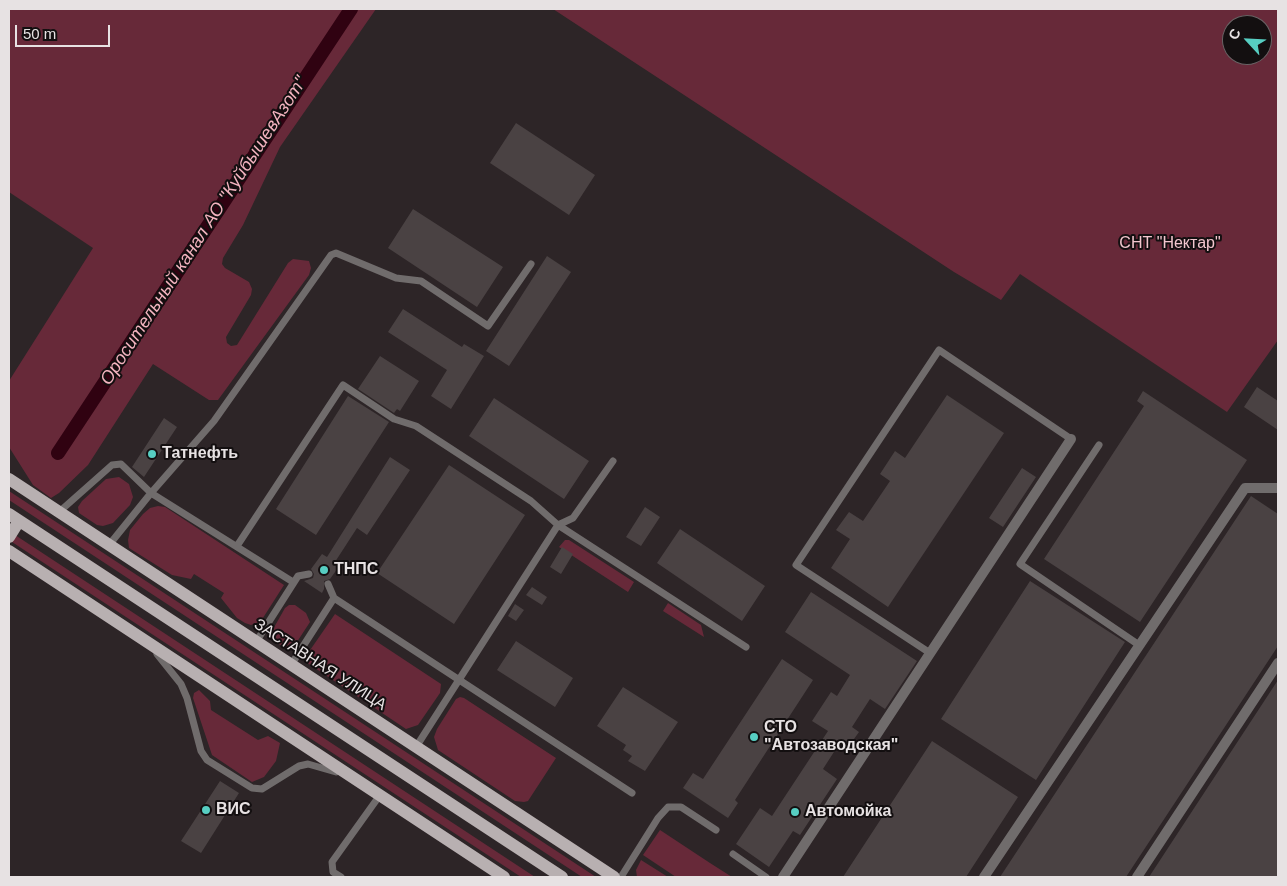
<!DOCTYPE html>
<meta charset="utf-8">
<style>
body{margin:0}
#map{position:relative;width:1287px;height:886px;overflow:hidden;background:#2d2527;font-family:Helvetica,sans-serif}
canvas{display:block}
.frame{position:absolute;inset:0;border:10px solid #e7e2e3;pointer-events:none}
.north{position:absolute;left:1222px;top:15px;width:50px;height:50px;box-sizing:border-box;background:#130f10;border:1px solid #686364;border-radius:50%;rotate:295deg;font-size:14px;font-weight:700;line-height:20px;text-align:center;color:#e7e2e3}
.north::after{content:'';display:block;margin:auto;width:18px;height:22px;background:#57cec2;clip-path:polygon(50% 0,100% 100%,50% 72%,0 100%)}
.scale{position:absolute;left:15px;top:25px;width:95px;height:22px;box-sizing:border-box;border:2px solid #e7e2e3;border-top:0;padding-left:6px;font-size:15px;line-height:18px;white-space:nowrap;color:#e7e2e3;-webkit-text-stroke:4px #130f10;paint-order:stroke}
</style>
<div id="map">
<canvas width="1287" height="886"></canvas>
<div class="frame"></div>
<div class="north">С</div>
<div class="scale">50 m</div>
</div>
<script>
const ctx = document.querySelector('canvas').getContext('2d');
ctx.lineJoin = 'round';
function paint(path, color) {
  ctx.fillStyle = color;
  ctx.fill(path, 'evenodd');
}
function shape(rows) {
  const path = new Path2D();
  for (const r of rows) {
    path.moveTo(r[0], r[1]);
    for (let i = 2; i < r.length; i += 2) path.lineTo(r[i], r[i + 1]);
  }
  return path;
}
function strokePath(path, color, width, dash) {
  ctx.strokeStyle = color;
  ctx.lineWidth = width;
  ctx.lineCap = dash ? 'butt' : 'round';
  ctx.setLineDash(dash || []);
  ctx.stroke(path);
}
function label(font, color, halo, rows, align = 'center') {
  ctx.font = font + ' Helvetica,sans-serif';
  ctx.lineWidth = 4;
  ctx.setLineDash([]);
  ctx.textBaseline = 'middle';
  ctx.strokeStyle = halo;
  ctx.fillStyle = color;
  for (const [text, x, y, turn = 0] of rows) {
    ctx.save();
    ctx.translate(x, y);
    ctx.rotate((+turn || 0) * Math.PI / 180);
    ctx.textAlign = isNaN(turn) ? turn : align;
    if (halo) ctx.strokeText(text, 0, 0);
    ctx.fillText(text, 0, 0);
    ctx.restore();
  }
}
paint(shape([
 [9,9,376,9,280,147,243,225,223,258,222,264,225,268,249,282,252,289,251,295,226,337,227,343,231,346,237,345,288,263,293,259,309,261,311,268,309,275,218,400,209,400,153,364,88,465,59,493,51,498,33,485,9,447,9,381,93,248,9,192],
 [553,9,1278,9,1278,340,1227,412,1020,274,1001,300,954,272],
 [1232,25,1262,25,1262,55,1232,55],
 [119,477,129,484,133,497,130,505,113,523,103,526,97,525,79,513,78,507,82,501,106,479],
 [9,491,596,877,582,877,9,500],
 [158,506,165,507,284,585,261,621,251,625,245,623,237,618,221,598,224,593,194,574,191,579,172,575,129,548,128,540,130,530,143,514,150,508],
 [9,531,535,877,521,877,9,540],
 [565,540,569,540,634,582,628,592,559,547],
 [668,603,701,625,704,637,663,611],
 [289,605,295,605,306,613,310,622,293,648,288,649,275,642,272,631,285,608],
 [335,614,441,684,440,693,418,725,406,729,306,662,306,656],
 [199,690,210,701,211,710,258,740,268,736,280,743,276,761,264,777,252,782,212,755,193,698,194,693],
 [460,697,464,698,556,758,528,801,524,802,515,801,438,750,434,737,437,729,456,699],
 [660,830,710,863,732,877,676,877,643,855],
 [641,860,668,877,637,877,636,870]
]), '#672939');
strokePath(shape([
 [58,453,351,9]
]), '#300211', 14);
paint(shape([
 [516,123,595,175,569,215,490,163],
 [413,209,503,267,477,307,388,248],
 [547,256,571,272,509,366,486,351],
 [403,309,462,347,464,344,484,356,451,409,431,396,447,370,388,332],
 [380,356,419,381,400,411,397,409,394,413,358,389],
 [1257,387,1278,401,1278,430,1244,407],
 [1143,391,1247,460,1140,622,1044,559,1144,406,1137,401],
 [947,395,1004,433,888,607,831,568,850,539,836,530,849,512,863,521,890,481,880,474,895,451,905,458],
 [348,396,389,422,316,535,276,509],
 [494,398,589,461,564,499,469,436],
 [164,418,177,427,144,477,132,467],
 [390,457,410,470,367,535,357,528,335,562,340,565,330,579,324,581,324,589,322,593,304,581,313,578,314,574,311,569,322,554,327,557],
 [449,465,525,515,454,624,377,573],
 [1022,468,1036,477,1003,527,989,518],
 [1251,496,1278,514,1278,646,1126,877,1000,877],
 [645,507,660,517,641,546,626,537],
 [680,529,765,586,742,621,657,563],
 [562,547,573,554,561,574,550,567],
 [1030,581,1125,642,1036,780,941,719],
 [532,587,547,597,542,605,526,595],
 [811,592,917,661,885,709,870,699,852,727,859,732,849,746,841,741,823,769,837,779,800,835,793,831,769,867,736,844,760,808,772,816,828,731,812,721,831,692,837,696,850,675,785,632],
 [515,604,524,610,516,621,508,616],
 [516,641,573,678,555,707,497,670],
 [782,659,813,680,735,800,738,803,728,818,683,788,693,773,703,779],
 [1278,680,1278,877,1149,877],
 [623,687,678,722,645,771,628,761,632,756,623,750,626,745,597,726],
 [932,741,1018,797,966,877,843,877],
 [220,781,239,793,201,853,181,841]
]), '#4a4243');
strokePath(shape([
 [1099,445,1020,564,1139,645],
 [59,512,112,465,121,464,151,493,109,545],
 [237,546,343,385,394,419,416,426,531,501,558,525,746,647],
 [293,582,151,493,214,421,331,255,336,253,396,278,421,281,488,326,531,264],
 [334,598,632,793],
 [256,642,298,576,309,574],
 [930,653,796,565,939,350,1071,439],
 [157,654,181,684,187,698,201,751,207,760,252,788,262,789,299,766,308,764,336,772],
 [291,665,334,598,328,584],
 [416,747,558,525,573,518,613,461],
 [733,854,766,877],
 [341,877,333,872,332,862,380,795],
 [621,877,658,818,668,807,681,807,716,830]
]), '#706c6c', 7);
strokePath(shape([
 [783,877,1071,439],
 [984,877,1245,488,1278,488],
 [1137,877,1278,663]
]), '#706c6c', 10);
strokePath(shape([
 [9,479,614,877],
 [9,514,562,877],
 [9,537,19,521],
 [9,551,504,877]
]), '#b8b0b1', 12);
for (const [x, y, r, color] of [
 [152,454,5,"#57cec2"],
 [324,570,5,"#57cec2"],
 [754,737,5,"#57cec2"],
 [206,810,5,"#57cec2"],
 [795,812,5,"#57cec2"]
]) {
  const dot = new Path2D();
  dot.arc(x, y, r, 0, 2 * Math.PI);
  ctx.fillStyle = color;
  ctx.fill(dot);
  strokePath(dot, '#130f10', 2);
}
label('16px', '#f2c6ce', '#130f10', [
 ["СНТ \"Нектар\"",1170,244]
]);
label('bold 16px', '#e7e2e3', '#130f10', [
 ["Татнефть",162,454],
 ["ТНПС",334,570],
 ["СТО",764,728],
 ["\"Автозаводская\"",764,746],
 ["ВИС",216,810],
 ["Автомойка",805,812]
], 'left');
label('16px', '#e7e2e3', '#130f10', [
 ["ЗАСТАВНАЯ УЛИЦА",320,665,33]
]);
label('italic 18px', '#f3b3bf', '#130f10', [
 ["Оросительный канал АО \"КуйбышевАзот\"",204,231,-57]
]);
</script>
